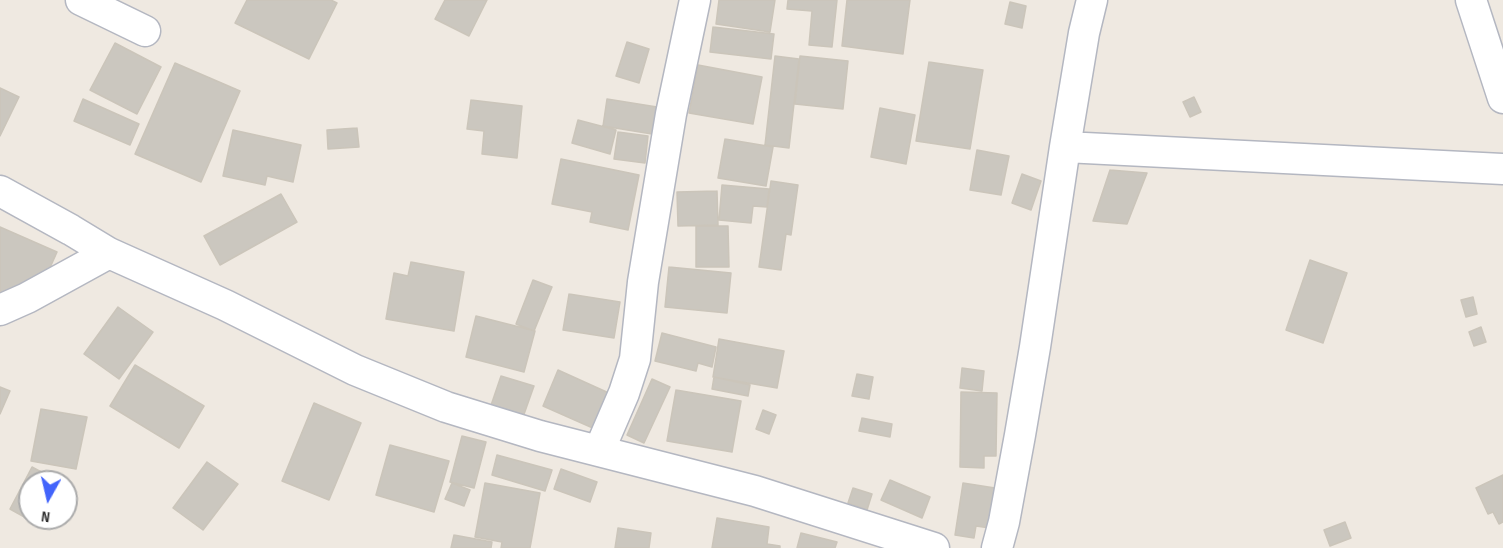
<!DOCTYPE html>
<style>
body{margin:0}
#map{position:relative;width:1503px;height:548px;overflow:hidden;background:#efe9e1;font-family:"Sofia Sans Condensed",sans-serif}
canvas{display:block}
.north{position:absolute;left:18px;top:470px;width:60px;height:60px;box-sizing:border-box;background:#fff;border:2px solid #ababab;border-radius:50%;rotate:188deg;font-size:16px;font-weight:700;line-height:24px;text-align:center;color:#2e2e2e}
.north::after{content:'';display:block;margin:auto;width:21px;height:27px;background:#4264fb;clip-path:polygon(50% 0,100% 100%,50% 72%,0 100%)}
</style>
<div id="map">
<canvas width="1503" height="548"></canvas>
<div class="north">N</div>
</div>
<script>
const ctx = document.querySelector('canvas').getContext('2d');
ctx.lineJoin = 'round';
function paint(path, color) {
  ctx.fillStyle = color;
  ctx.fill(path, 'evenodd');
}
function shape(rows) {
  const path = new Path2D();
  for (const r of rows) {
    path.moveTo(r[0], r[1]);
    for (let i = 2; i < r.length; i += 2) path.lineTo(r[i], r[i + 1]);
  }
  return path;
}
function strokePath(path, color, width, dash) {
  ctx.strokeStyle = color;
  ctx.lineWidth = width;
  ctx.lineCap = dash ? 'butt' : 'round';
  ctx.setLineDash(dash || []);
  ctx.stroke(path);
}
const building = shape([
 [247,0,331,0,337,3,309,59,235,23,247,0],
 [445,0,487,0,469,36,435,19,445,0],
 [719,0,775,0,770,32,716,24,719,0],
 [788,0,837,0,832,47,809,45,812,11,787,9,788,0],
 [847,0,910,0,903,54,842,46,847,0],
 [1010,2,1026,6,1022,28,1005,24,1010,2],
 [713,27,774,34,771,59,710,52,713,27],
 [627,42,649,49,639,83,616,76,627,42],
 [115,43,161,67,137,114,90,90,115,43],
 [775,56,799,59,789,148,765,145,775,56],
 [800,56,848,61,843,109,795,104,800,56],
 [929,62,983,70,970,149,916,141,929,62],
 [175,63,240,91,201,182,135,154,175,63],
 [698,65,762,77,753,124,689,113,698,65],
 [0,88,19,97,0,136,0,88],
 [1194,97,1201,112,1190,117,1183,102,1194,97],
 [83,99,139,124,130,145,74,121,83,99],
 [607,99,657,107,652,134,603,126,607,99],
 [471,100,522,106,517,158,482,154,484,131,467,129,471,100],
 [880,108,915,115,906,164,871,157,880,108],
 [578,120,616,130,610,154,572,143,578,120],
 [357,128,359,147,328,149,327,130,357,128],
 [233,130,301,145,293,182,267,176,265,185,223,176,233,130],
 [618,132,648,136,645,163,614,159,618,132],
 [725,139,773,147,766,186,718,178,725,139],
 [977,150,1009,156,1001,195,970,190,977,150],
 [561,159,639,175,628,230,590,222,592,212,552,204,561,159],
 [1110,170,1147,173,1127,224,1093,221,1110,170],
 [1022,174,1041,181,1031,210,1012,203,1022,174],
 [771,181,798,185,791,235,786,234,781,270,759,267,771,181],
 [722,185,769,189,767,207,753,206,751,223,719,220,722,185],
 [717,191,718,225,678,226,677,192,717,191],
 [281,194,297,222,220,265,204,236,281,194],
 [696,226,728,226,729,267,696,267,696,226],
 [0,227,57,252,33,306,0,291,0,227],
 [1310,260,1347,273,1323,343,1286,330,1310,260],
 [411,262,464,272,454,331,386,319,394,273,408,276,411,262],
 [669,267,731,273,727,313,665,307,669,267],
 [533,280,552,287,534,331,516,324,533,280],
 [569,294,620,302,614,338,563,330,569,294],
 [1473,297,1477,314,1466,317,1461,300,1473,297],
 [118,307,153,332,119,379,84,354,118,307],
 [476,316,535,331,524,372,466,357,476,316],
 [1481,327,1486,342,1474,346,1469,332,1481,327],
 [662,333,716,347,712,367,698,363,696,371,655,361,662,333],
 [719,339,784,351,777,388,713,377,719,339],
 [135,365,204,406,179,448,110,406,135,365],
 [962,368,984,371,982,391,960,388,962,368],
 [558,370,611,394,595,429,543,406,558,370],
 [857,374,873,377,869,399,852,396,857,374],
 [501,376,534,386,517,434,485,423,501,376],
 [714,377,750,385,748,396,712,389,714,377],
 [652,379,670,387,644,443,627,435,652,379],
 [0,387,10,391,0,414,0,387],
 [676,390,741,401,732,452,667,441,676,390],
 [961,392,997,393,996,456,984,456,984,468,960,467,961,392],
 [314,403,361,423,329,500,282,481,314,403],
 [41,409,87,417,76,469,31,461,41,409],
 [763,410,776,415,769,434,756,429,763,410],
 [862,418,892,424,890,437,859,431,862,418],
 [462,436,486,442,474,488,450,482,462,436],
 [390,445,449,461,434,512,376,495,390,445],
 [497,455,552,470,545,491,492,475,497,455],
 [207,462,238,484,203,530,173,508,207,462],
 [32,467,60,482,30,482,30,518,40,518,37,524,10,509,32,467],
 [561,469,597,482,590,502,554,489,561,469],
 [1503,475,1503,522,1499,524,1493,512,1488,514,1476,488,1503,475],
 [890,480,930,497,922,518,881,500,890,480],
 [452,483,470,490,464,506,445,499,452,483],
 [485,483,540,493,530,548,501,548,502,542,475,537,485,483],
 [963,483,995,488,990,528,976,526,974,538,955,535,963,483],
 [853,488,872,494,867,510,848,503,853,488],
 [717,518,769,527,767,544,780,546,780,548,712,548,717,518],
 [1345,522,1351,538,1330,546,1324,530,1345,522],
 [618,528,651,533,649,548,615,548,618,528],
 [801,533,837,542,835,548,797,548,801,533],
 [454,535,492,542,491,548,451,548,454,535]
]);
paint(building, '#cbc7bf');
strokePath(building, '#cbc5ba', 1.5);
const street = shape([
 [81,0,145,31],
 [1471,0,1503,98],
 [1065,147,1503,169],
 [0,191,71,230,109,253,225,305,355,370,446,407,540,436,755,491,934,548],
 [0,310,27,298,109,253],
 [599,451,624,393,635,359,643,282,671,114,695,0],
 [997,548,1004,522,1020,435,1035,347,1065,147,1084,33,1092,0]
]);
strokePath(street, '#b4b7c1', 33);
strokePath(street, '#fff', 30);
</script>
